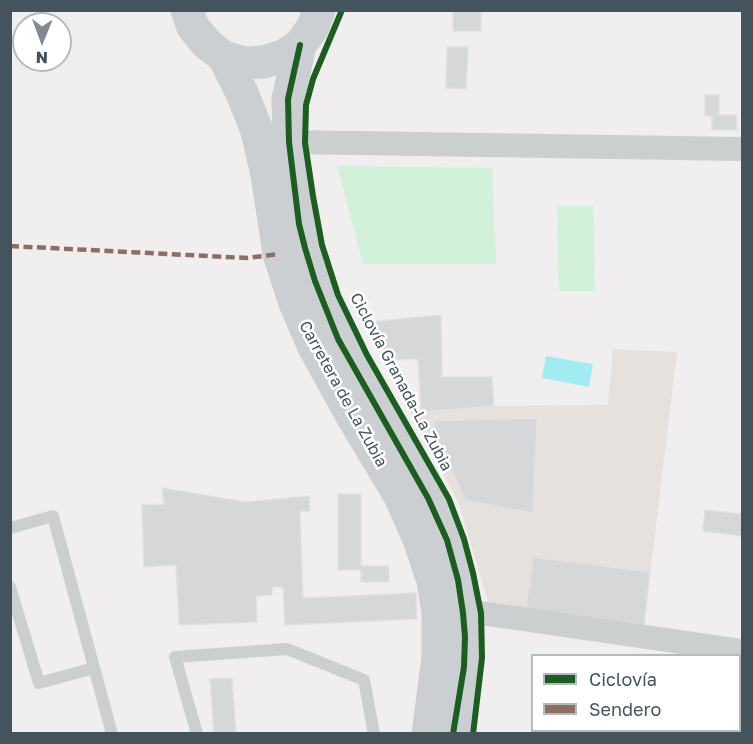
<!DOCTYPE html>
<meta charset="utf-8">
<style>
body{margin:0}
#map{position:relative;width:753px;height:744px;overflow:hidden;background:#f0eeef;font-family:"Golos Text",sans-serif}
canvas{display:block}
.frame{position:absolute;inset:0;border:12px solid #44545d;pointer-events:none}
.legend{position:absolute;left:531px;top:654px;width:210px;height:78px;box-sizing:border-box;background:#fff;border:2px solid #b4bbbe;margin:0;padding:8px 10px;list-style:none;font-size:18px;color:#44545d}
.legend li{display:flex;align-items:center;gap:12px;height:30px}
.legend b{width:30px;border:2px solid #b4bbbe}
.north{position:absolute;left:12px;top:12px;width:60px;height:60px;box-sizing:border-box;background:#fff;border:2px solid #b4bbbe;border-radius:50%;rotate:181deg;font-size:16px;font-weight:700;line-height:24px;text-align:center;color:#44545d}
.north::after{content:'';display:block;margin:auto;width:21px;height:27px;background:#808a90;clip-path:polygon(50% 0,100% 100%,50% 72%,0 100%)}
</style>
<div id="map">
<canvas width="753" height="744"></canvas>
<div class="frame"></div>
<ul class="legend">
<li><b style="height:8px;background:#1b5e20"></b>Ciclovía</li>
<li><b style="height:8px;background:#8d6e63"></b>Sendero</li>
</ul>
<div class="north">N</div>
</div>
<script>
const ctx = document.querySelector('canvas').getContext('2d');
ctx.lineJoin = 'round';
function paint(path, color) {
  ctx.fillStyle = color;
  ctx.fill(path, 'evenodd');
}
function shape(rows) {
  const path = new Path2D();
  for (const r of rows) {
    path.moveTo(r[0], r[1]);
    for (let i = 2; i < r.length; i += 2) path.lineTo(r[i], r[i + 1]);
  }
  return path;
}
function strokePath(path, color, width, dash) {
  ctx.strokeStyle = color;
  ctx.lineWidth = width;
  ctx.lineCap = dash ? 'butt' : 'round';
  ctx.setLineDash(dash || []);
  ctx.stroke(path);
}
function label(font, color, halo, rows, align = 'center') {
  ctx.font = font + ' "Golos Text",sans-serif';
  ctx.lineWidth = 5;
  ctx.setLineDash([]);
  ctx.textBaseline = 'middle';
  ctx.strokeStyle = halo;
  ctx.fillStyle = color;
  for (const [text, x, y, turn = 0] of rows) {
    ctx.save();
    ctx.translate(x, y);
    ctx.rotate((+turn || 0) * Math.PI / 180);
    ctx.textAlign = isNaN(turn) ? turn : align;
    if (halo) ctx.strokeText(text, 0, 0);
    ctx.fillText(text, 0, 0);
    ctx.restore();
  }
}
paint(shape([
 [613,349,677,352,644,625,489,605,459,504,410,412,494,406,608,405]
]), '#e6e1dc');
paint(shape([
 [337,166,492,168,496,264,363,264],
 [557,206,593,206,595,291,559,291]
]), '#d1f1d9');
paint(shape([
 [546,356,593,364,589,387,542,378]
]), '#a1ecf3');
const building = shape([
 [453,10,481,10,481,31,453,31,453,10],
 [447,47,468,47,466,89,446,88,447,47],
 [705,95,719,95,719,115,736,115,737,130,712,130,712,116,705,116,705,95],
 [441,315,442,377,492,377,494,406,421,412,418,359,389,360,369,322,441,315],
 [537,418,533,513,465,500,445,455,435,454,434,421,537,418],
 [162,488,246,502,309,496,310,511,300,511,303,598,416,593,417,619,285,625,283,587,272,587,272,595,256,596,257,622,179,625,176,565,144,567,142,505,164,504,162,488],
 [338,494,361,494,361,566,389,566,389,582,361,582,361,570,338,570,338,494],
 [705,510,742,514,742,536,703,531,705,510],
 [533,557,650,572,644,625,526,609,533,557],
 [232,678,236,734,214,734,210,679,232,678]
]);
paint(building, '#d6d7d9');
strokePath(building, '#e1e0e2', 1.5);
strokePath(shape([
 [10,528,53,516,112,734],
 [10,587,39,683,94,668],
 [197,734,175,657,287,649,364,680,374,734]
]), '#cbcfd0', 12);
strokePath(shape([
 [289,142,742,149],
 [463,613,481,613,742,651]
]), '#cbcfd0', 24);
strokePath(shape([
 [187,10,193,27,207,44,224,57,244,63,264,62,283,56,300,45,313,27,319,10],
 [300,45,288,99,289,142,299,224,305,248,315,281,338,339,428,498,447,540,458,580,463,613,465,637,464,667,453,734],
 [224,57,242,93,256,128,267,174,279,254,295,303,314,347,352,416,400,496,419,539,433,581,438,613,438,657,428,734]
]), '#cbcfd2', 33);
strokePath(shape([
 [10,246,247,258,279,254]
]), '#8d6e63', 4.5, [9, 4.5]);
strokePath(shape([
 [342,10,313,79,306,105,305,143,313,196,322,245,338,295,367,355,449,499,464,539,473,573,481,613,482,658,473,734],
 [300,45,288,99,289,142,299,224,305,248,315,281,338,339,428,498,447,540,458,580,463,613,465,637,464,667,453,734]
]), '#1b5e20', 6);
label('16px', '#44545d', '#fff', [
 ["Ciclovía Granada-La Zubia",401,382,62],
 ["Carretera de La Zubia",343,394,61]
]);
</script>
